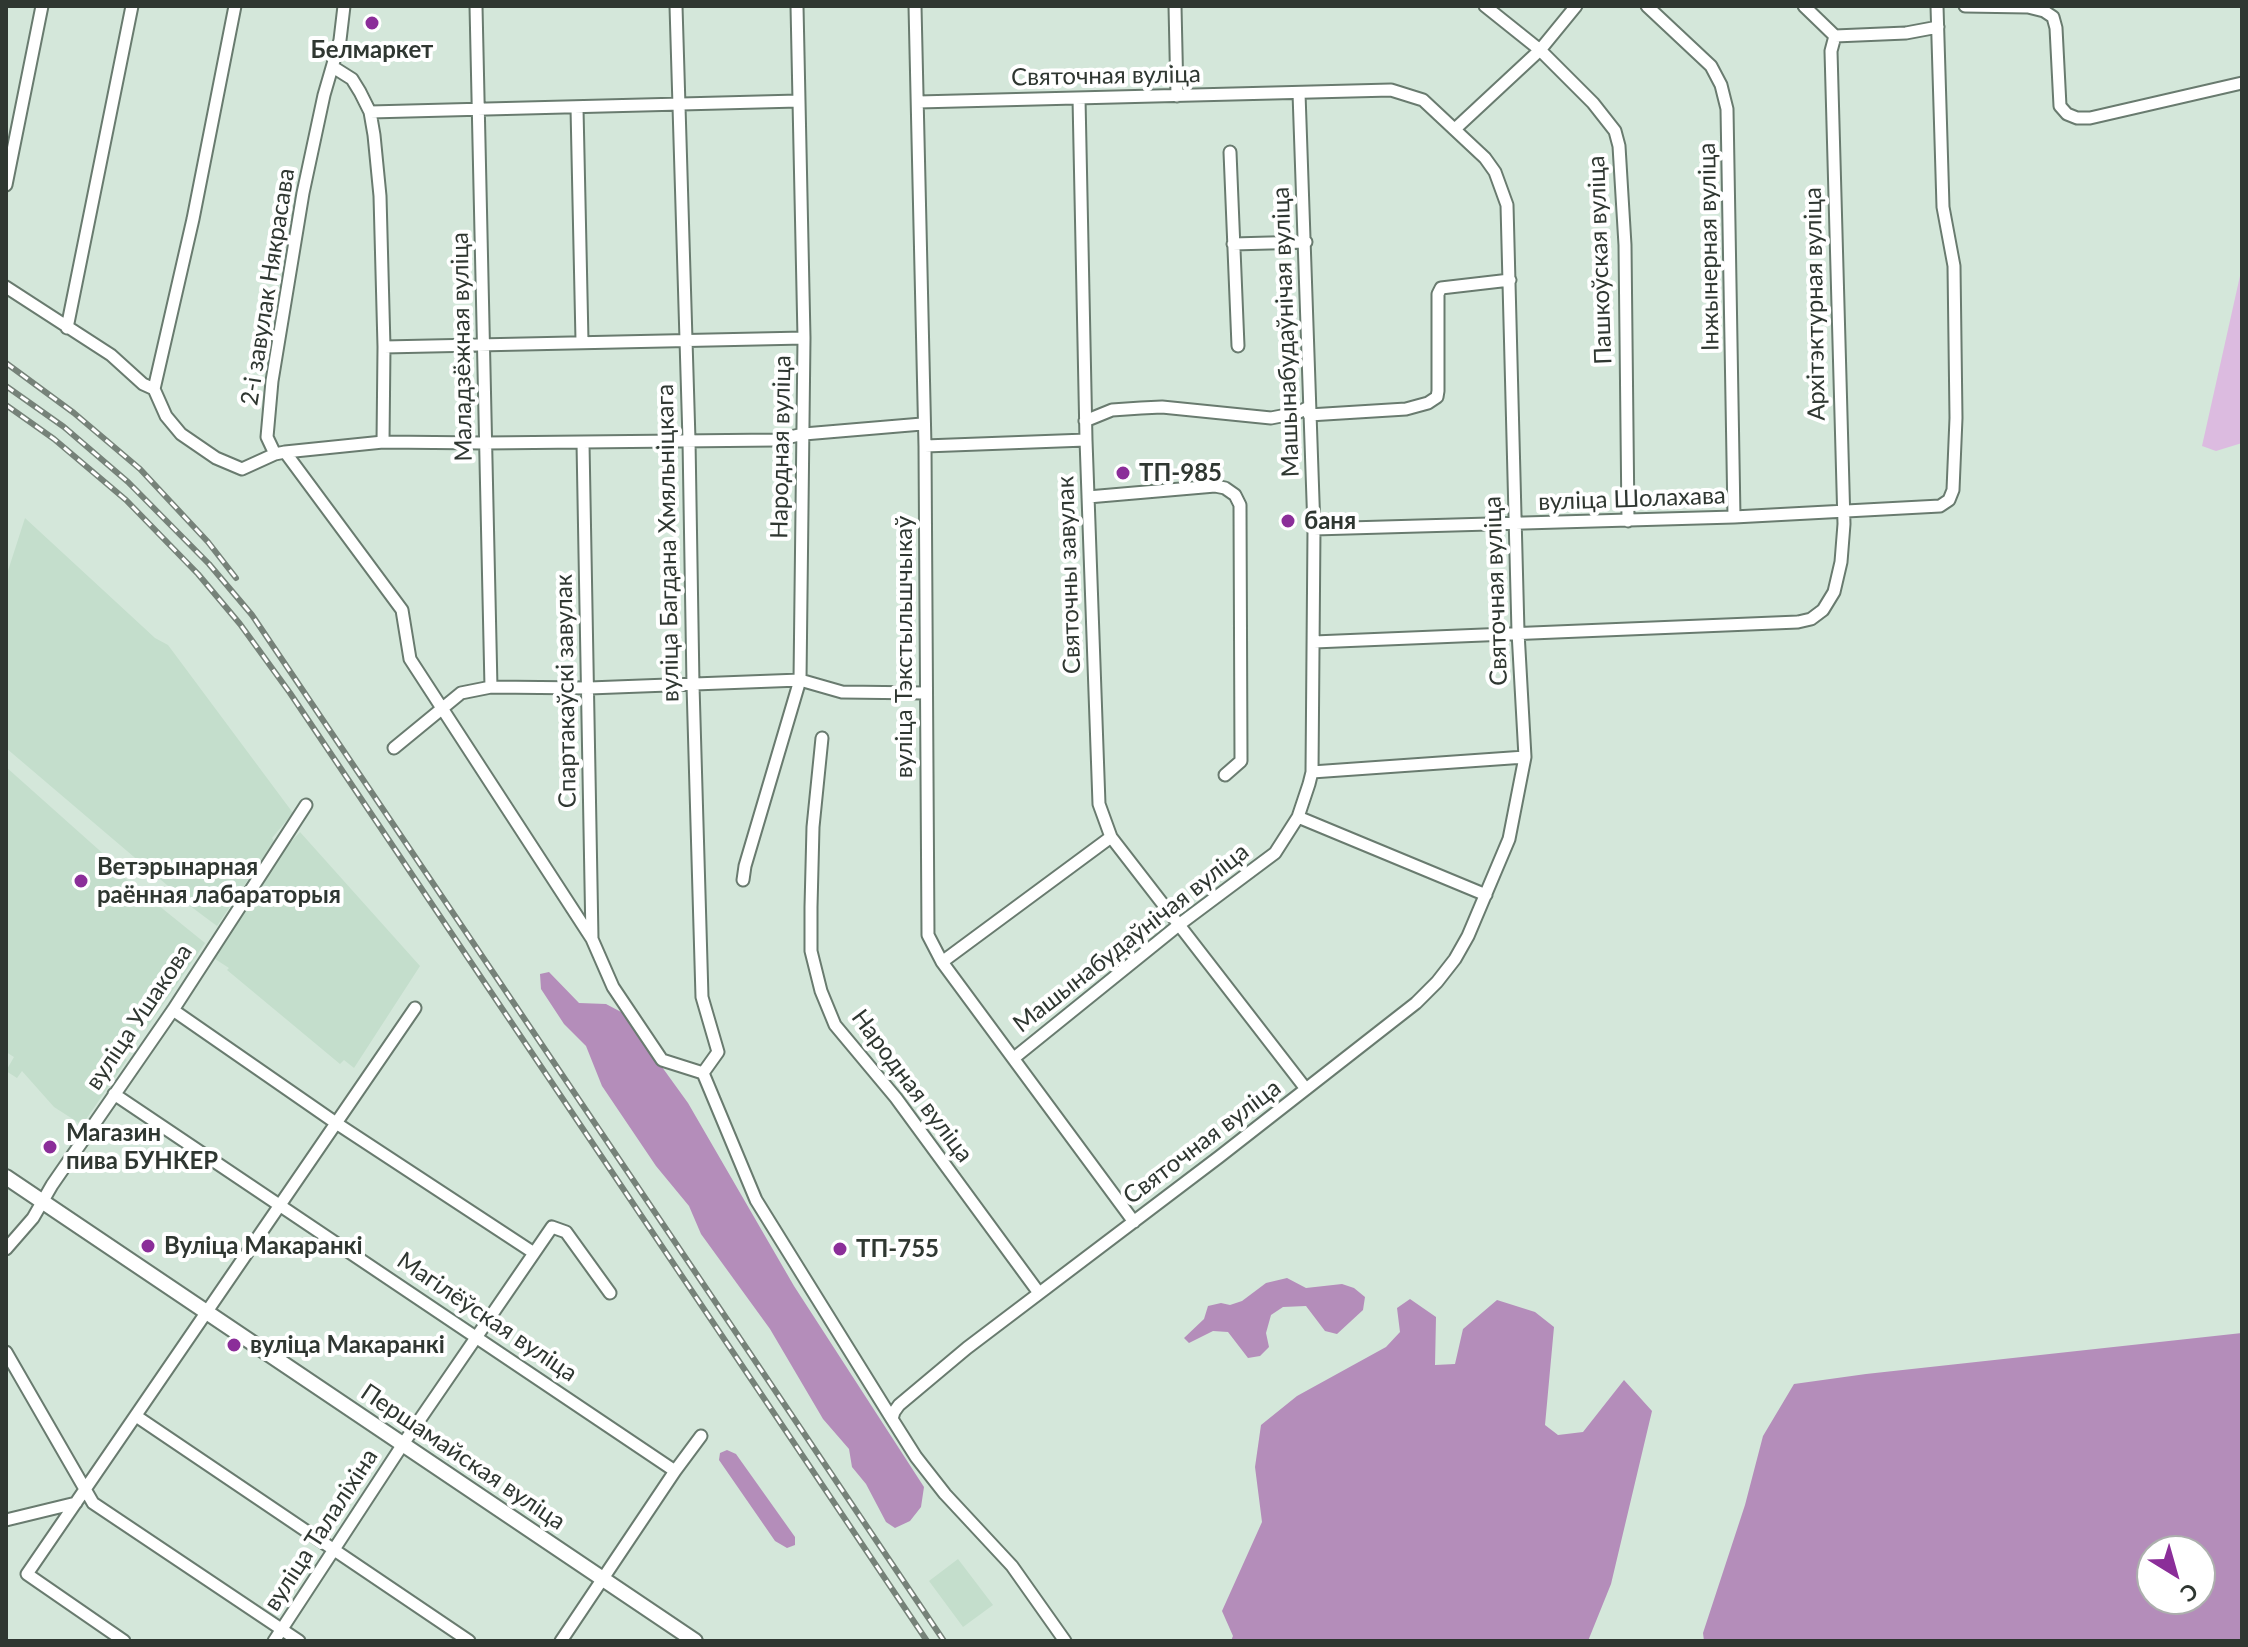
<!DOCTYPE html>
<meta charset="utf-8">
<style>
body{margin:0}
#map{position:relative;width:2248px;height:1647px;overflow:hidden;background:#d4e7da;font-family:Lato,sans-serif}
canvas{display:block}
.frame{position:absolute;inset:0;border:8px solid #2f3731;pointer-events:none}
.north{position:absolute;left:2136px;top:1535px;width:80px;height:80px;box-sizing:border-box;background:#fff;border:2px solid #acafad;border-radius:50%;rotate:143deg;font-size:22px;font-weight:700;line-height:32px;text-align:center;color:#2f3731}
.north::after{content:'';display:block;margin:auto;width:28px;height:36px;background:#8b2e99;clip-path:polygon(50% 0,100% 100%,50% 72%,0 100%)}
</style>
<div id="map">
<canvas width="2248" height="1647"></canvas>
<div class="frame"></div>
<div class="north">С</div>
</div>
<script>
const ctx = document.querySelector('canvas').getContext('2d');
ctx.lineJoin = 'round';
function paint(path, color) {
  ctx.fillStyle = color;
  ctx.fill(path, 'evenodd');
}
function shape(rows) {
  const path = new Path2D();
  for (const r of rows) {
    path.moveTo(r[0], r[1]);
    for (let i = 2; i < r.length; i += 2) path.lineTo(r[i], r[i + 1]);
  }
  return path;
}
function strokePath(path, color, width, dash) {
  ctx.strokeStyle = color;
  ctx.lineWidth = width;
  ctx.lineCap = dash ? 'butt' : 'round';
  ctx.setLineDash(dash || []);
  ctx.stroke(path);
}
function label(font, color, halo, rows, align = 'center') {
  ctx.font = font + ' Lato,sans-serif';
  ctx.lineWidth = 8;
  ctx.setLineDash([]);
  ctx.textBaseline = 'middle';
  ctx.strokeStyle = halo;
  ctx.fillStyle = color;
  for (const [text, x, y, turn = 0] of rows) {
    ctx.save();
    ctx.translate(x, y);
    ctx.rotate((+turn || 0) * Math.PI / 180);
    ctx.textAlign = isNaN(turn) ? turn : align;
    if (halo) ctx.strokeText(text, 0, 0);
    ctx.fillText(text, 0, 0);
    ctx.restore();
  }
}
paint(shape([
 [25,518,155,638,168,645,293,813,272,838,274,841,217,926,174,894,174,891,6,748,6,577],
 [6,767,108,858,111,867,205,943,147,1028,143,1025,120,1055,127,1060,82,1125,54,1107,22,1071,17,1078,6,1071,14,1057,6,1052],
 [300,832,420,966,354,1068,344,1060,340,1064,227,970,229,968,212,957,246,908,277,857],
 [958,1559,993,1605,963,1627,929,1581]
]), '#c4decc');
paint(shape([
 [2242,267,2242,443,2216,451,2202,446]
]), '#dcbbe0');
paint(shape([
 [549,972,579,1003,606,1004,623,1013,688,1103,794,1286,924,1487,921,1507,910,1521,895,1528,886,1522,866,1484,852,1467,849,1449,823,1419,770,1329,701,1234,689,1206,656,1166,602,1086,586,1046,564,1024,541,989,540,974],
 [1287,1278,1306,1288,1342,1284,1354,1288,1365,1297,1363,1310,1337,1334,1325,1331,1306,1306,1283,1307,1271,1315,1266,1333,1269,1347,1260,1356,1248,1358,1228,1332,1213,1331,1189,1343,1184,1338,1204,1319,1208,1306,1221,1303,1230,1305,1242,1301,1266,1283],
 [1410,1299,1436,1317,1435,1365,1455,1364,1463,1329,1497,1300,1535,1312,1554,1327,1545,1425,1558,1435,1583,1432,1624,1380,1652,1411,1611,1584,1588,1641,1231,1641,1233,1636,1222,1611,1262,1522,1255,1467,1261,1425,1297,1396,1386,1347,1400,1332,1397,1308],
 [2242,1333,2242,1641,1704,1641,1703,1633,1745,1505,1763,1436,1794,1384,1866,1374],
 [2200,1551,2200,1599,2152,1599,2152,1551],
 [727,1450,736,1454,795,1537,795,1545,787,1548,775,1541,719,1460,720,1453]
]), '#b48dba');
const minor = shape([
 [344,6,340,40,324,95,303,193,272,381,267,437,275,454,285,452,402,610,410,659,592,939,613,987,662,1060,703,1073,756,1200,892,1419],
 [476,6,491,687],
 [676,6,689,440,693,685,702,997,718,1052,703,1073],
 [915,6,925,446,928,935,942,962,1134,1222],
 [1175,6,1177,96],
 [1485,6,1540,50,1593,103,1615,131,1619,146,1625,245,1628,521],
 [1647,6,1711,66,1721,85,1727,109,1734,517],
 [1965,6,2028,7,2044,11,2053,17,2056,28,2060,106,2067,114,2077,118,2090,118,2242,83],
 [1835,36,1906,33,1938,27],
 [333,67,352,79,360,92,370,112,374,135,380,196,384,347,383,442],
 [1079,98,1086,440,1099,804,1111,837,1306,1089],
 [918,102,1391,90,1423,100,1485,158,1495,172,1507,205,1518,632,1525,757,1509,839,1468,936,1455,959,1437,982,1416,1003,1219,1157,967,1348,899,1405,894,1412,892,1419,916,1457,945,1494,1012,1566,1065,1641],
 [577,108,582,341],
 [370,112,798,101],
 [1455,129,1540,50,1576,6],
 [1230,152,1238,346],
 [6,185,42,6],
 [1233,244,1306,242],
 [6,287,111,355,143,384,154,389,166,416,181,434,216,458,242,469,275,454],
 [67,328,132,6],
 [384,347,804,338],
 [154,389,193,219,235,6],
 [1309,415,1406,409,1428,403,1437,397,1438,391,1438,294,1441,288,1510,280],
 [1085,421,1112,410,1141,408,1162,407,1271,418,1297,413,1309,407],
 [583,443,592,938],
 [925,446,1086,440],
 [285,452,383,442,485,443,776,440,804,434,922,424],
 [1088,497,1215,486,1225,488,1235,495,1240,505,1241,761,1225,775],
 [1314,529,1734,517,1940,506,1949,500,1953,490,1956,418,1954,266,1943,207,1937,6],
 [1314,642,1798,622,1811,619,1823,610,1834,592,1841,562,1844,524,1831,51,1835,36,1804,6],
 [822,738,813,827,811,907,811,951,821,991,835,1025,896,1098,1039,1293],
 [394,748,461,693,491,687,589,688,800,680,842,692,925,693],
 [1312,772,1525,757],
 [1298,817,1486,895],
 [743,880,745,866,800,680,804,338,797,6],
 [942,962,1111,837],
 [173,1010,336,1123,534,1253],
 [1014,1058,1180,924,1275,853,1298,817,1309,784,1312,772,1314,529,1299,93],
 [114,1094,675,1471],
 [6,1249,33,1218,52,1185,173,1010,306,805],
 [6,1352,93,1503,299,1641],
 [136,1416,469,1641],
 [6,1520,76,1503],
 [124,1641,27,1574,415,1008],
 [274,1641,403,1444,552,1227,566,1232,610,1293],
 [561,1641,675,1471,701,1436]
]);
const major = shape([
 [6,1177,695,1641]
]);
strokePath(minor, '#697b6f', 15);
strokePath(major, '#697b6f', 18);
strokePath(minor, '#fff', 11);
strokePath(major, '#fff', 14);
const rail = shape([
 [6,363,74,413,140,469,208,542,236,578],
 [6,386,64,427,128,482,209,564,252,615,944,1641],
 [6,405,54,439,126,500,198,574,240,624,290,693,927,1641]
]);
strokePath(rail, '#768279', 6);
strokePath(rail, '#fff', 3, [9]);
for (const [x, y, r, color] of [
 [372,23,8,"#8b2e99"],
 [1123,473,8,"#8b2e99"],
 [1288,521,8,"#8b2e99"],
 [81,881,8,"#8b2e99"],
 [50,1147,8,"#8b2e99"],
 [148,1246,8,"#8b2e99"],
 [840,1249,8,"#8b2e99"],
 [234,1345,8,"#8b2e99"]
]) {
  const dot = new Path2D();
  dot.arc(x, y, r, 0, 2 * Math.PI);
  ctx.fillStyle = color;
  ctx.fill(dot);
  strokePath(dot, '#fff', 3);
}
label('bold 24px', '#2f3731', '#fff', [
 ["Белмаркет",372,50,"center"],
 ["ТП-985",1139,473],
 ["баня",1304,521],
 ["Ветэрынарная",97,867],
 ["раённая лабараторыя",97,895],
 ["Магазин",66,1133],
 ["пива БУНКЕР",66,1161],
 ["Вуліца Макаранкі",164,1246],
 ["ТП-755",856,1249],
 ["вуліца Макаранкі",250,1345]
], 'left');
label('24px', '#2f3731', '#fff', [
 ["Святочная вуліца",1106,76,-1],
 ["Інжынерная вуліца",1709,247,-91],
 ["Пашкоўская вуліца",1600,260,-92],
 ["2-і завулак Някрасава",268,287,-81],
 ["Архітэктурная вуліца",1815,304,-91],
 ["Машынабудаўнічая вуліца",1286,332,-92],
 ["Маладзёжная вуліца",462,347,-91],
 ["Народная вуліца",781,447,-89],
 ["вуліца Шолахава",1632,499,-2],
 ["вуліца Багдана Хмяльніцкага",668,543,-91],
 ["Святочны завулак",1069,575,-92],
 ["Святочная вуліца",1496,591,-92],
 ["вуліца Тэкстыльшчыкаў",904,647,-90],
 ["Спартакаўскі завулак",566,691,-91],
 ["Машынабудаўнічая вуліца",1131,938,-38],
 ["вуліца Ушакова",139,1017,-56],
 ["Народная вуліца",912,1086,53],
 ["Святочная вуліца",1202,1142,-37],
 ["Магілёўская вуліца",487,1317,34],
 ["Першамайская вуліца",463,1457,34],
 ["вуліца Талаліхіна",321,1530,-57]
]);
</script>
